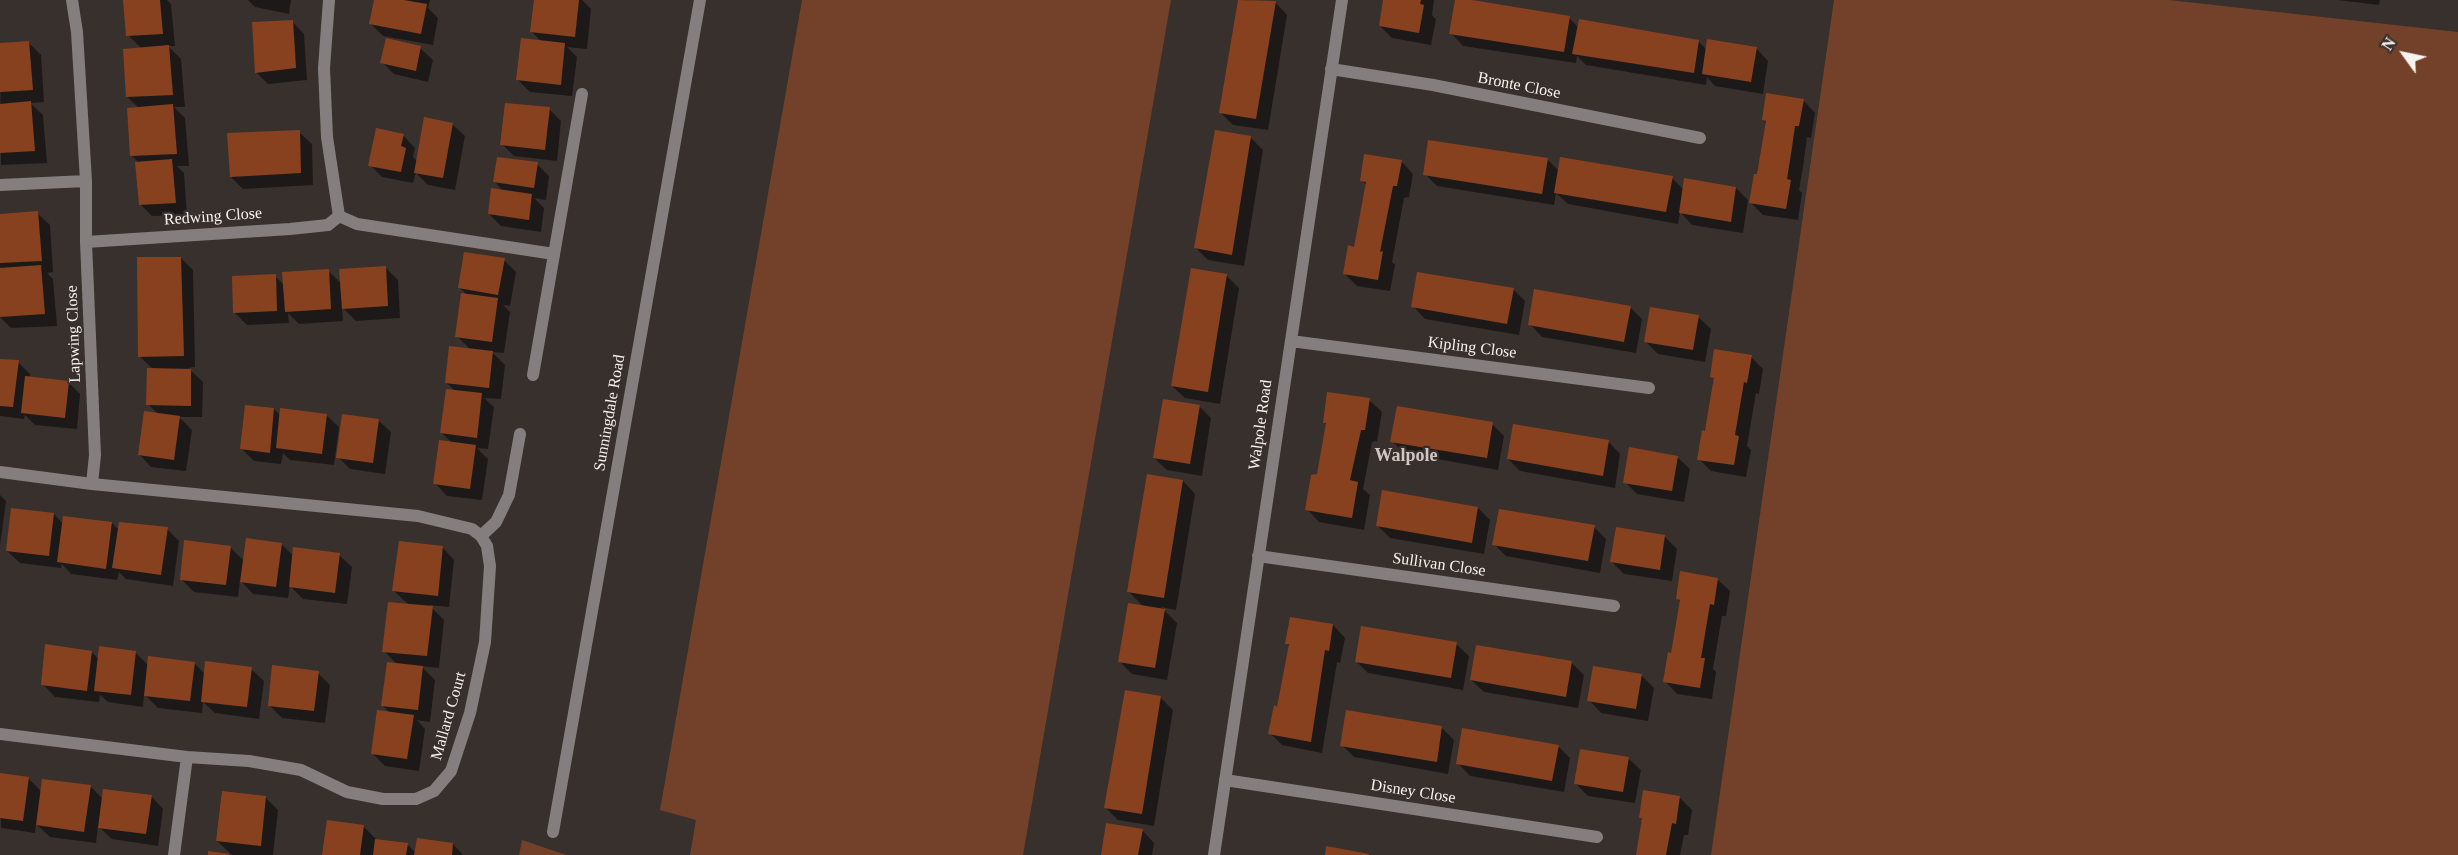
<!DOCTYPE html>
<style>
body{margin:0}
#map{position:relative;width:2458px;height:855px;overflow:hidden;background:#38302d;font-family:"Times New Roman",serif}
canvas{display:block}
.north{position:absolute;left:2374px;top:24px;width:60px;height:60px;-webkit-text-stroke:4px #38302d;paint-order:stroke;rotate:303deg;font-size:16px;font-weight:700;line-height:24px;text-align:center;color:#f8f2f0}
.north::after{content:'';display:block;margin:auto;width:21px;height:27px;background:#f8f2f0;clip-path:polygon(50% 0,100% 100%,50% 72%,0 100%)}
</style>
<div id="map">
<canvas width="2458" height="855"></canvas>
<div class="north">N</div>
</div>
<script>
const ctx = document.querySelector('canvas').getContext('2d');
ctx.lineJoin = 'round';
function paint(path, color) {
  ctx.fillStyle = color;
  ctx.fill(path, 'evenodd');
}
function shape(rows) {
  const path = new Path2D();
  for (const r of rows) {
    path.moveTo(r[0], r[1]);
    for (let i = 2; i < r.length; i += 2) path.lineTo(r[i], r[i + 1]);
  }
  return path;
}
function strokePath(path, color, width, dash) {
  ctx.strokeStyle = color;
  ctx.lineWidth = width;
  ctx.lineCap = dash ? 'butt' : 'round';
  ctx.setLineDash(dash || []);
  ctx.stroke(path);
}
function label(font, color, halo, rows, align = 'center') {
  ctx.font = font + ' "Times New Roman",serif';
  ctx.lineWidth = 4.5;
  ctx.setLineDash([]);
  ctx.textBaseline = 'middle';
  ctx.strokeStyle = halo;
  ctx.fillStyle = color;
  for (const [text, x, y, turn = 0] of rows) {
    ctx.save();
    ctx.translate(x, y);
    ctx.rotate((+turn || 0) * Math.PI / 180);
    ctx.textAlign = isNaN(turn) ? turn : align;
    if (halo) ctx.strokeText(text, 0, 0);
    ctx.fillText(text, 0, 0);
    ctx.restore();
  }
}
paint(shape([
 [802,0,1171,0,1023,855,690,855,696,820,660,810],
 [1834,0,2169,0,2458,32,2458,855,1711,855],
 [522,840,566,855,519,855]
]), '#734129');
paint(shape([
 [124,0,167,0,171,4,175,46,168,46,181,59,185,107,174,107,185,118,189,166,177,166,184,173,187,215,152,216,140,204,139,163,131,155,139,108,127,97,142,49,128,35],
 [248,0,291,0,289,14,255,7],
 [376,0,430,0,428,8,438,18,433,45,383,36,371,24],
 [536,0,582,0,591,9,587,49,567,47,577,57,572,96,530,92,518,80,542,42,532,32],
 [1240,0,1275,2,1287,15,1268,130,1233,125,1221,113],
 [1385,0,1434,0,1432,15,1436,19,1431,45,1392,38,1380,26],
 [1457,0,1569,18,1579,28,1698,41,1707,50,1756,48,1768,61,1763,94,1715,86,1707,77,1706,85,1586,65,1577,56,1576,63,1463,46,1451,33],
 [2338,0,2380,0,2379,5],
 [292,21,304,34,307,80,268,84,256,72],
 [28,42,41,55,44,102,30,103,43,115,47,163,1,165,0,44],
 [420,48,433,60,428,82,394,74,382,62],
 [1803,100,1815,113,1811,138,1807,137,1803,167,1799,190,1802,193,1798,220,1763,215,1751,203,1758,176,1767,123,1763,120],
 [549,109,561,121,557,161,514,156,502,144],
 [452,124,465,136,455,190,428,185,416,173,413,183,382,177,370,165,403,135,415,148,413,157,417,161],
 [299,132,312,144,313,185,243,189,231,177],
 [1251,138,1263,150,1244,266,1208,260,1196,248],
 [1547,159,1559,171,1672,178,1684,190,1736,188,1748,200,1743,233,1692,225,1680,212,1678,224,1568,204,1556,193,1554,205,1437,186,1425,174],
 [1401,161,1413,174,1409,197,1404,198,1392,262,1395,265,1390,291,1357,286,1344,273,1355,248,1367,185,1361,180],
 [537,164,549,176,546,200,534,198,544,208,541,232,501,226,489,214,504,192,495,182],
 [37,213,50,225,53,272,47,273,53,279,57,326,11,328,0,317,0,269,3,269,0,267,0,216],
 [181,258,193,270,195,367,188,368,203,382,202,417,179,417,192,430,186,471,151,467,139,454,158,414,148,404,153,369,139,356],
 [504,260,516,272,510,306,503,305,510,312,504,353,492,352,505,365,501,399,484,398,494,407,488,449,477,448,488,459,482,500,447,496,435,483,452,443,441,432,456,392,446,382,471,350,457,336,467,295,459,287],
 [386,268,398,280,400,318,356,321,342,307,343,321,299,324,288,313,289,323,247,325,234,312,275,276,284,285,328,271,342,284],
 [1227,276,1239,288,1220,404,1185,398,1172,386],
 [1513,289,1525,301,1519,335,1425,319,1413,306],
 [1630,307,1642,319,1636,353,1542,337,1530,324],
 [1698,317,1711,329,1705,362,1658,354,1646,342],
 [1751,357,1763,369,1759,394,1756,393,1747,446,1751,450,1746,477,1711,471,1699,459,1707,433,1715,380,1712,376],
 [0,360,18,362,30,374,30,378,68,382,80,394,77,429,35,425,25,415,24,419,0,416],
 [1369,400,1382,412,1377,441,1372,442,1363,489,1370,495,1364,530,1319,522,1307,509,1318,476,1327,425,1324,422],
 [1199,406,1211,418,1202,476,1167,470,1154,458],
 [274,409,281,416,326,415,339,427,334,465,290,460,283,453,281,464,254,461,242,449],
 [378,420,391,432,385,474,350,469,338,457],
 [1492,424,1504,436,1498,470,1404,453,1392,441],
 [1608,441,1620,454,1615,488,1520,471,1508,459],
 [1677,457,1690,469,1684,502,1637,494,1625,482],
 [1183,481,1195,494,1176,610,1161,607,1177,623,1167,680,1132,674,1120,662,1144,607,1128,591],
 [0,495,6,501,0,546],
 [1478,508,1490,520,1484,554,1390,538,1377,525],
 [54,514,64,525,112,523,119,530,167,529,179,541,173,586,126,579,119,572,117,580,71,574,62,564,61,568,20,563,7,551],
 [1594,527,1606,539,1600,573,1506,556,1494,544],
 [1665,537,1677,549,1672,581,1624,574,1612,562],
 [281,544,294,556,339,555,352,567,347,604,303,599,290,586,288,598,253,594,240,580,238,597,194,592,182,580,230,547,244,561],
 [442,547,454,560,449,607,429,605,444,620,439,668,421,666,435,680,430,722,417,720,425,729,419,771,385,766,373,754,391,714,382,705,397,664,384,651,409,605,394,591],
 [1717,579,1730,591,1726,616,1722,616,1713,669,1716,672,1712,699,1677,694,1665,681,1673,655,1681,602,1678,599],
 [1333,625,1345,638,1340,663,1337,662,1322,753,1282,745,1270,733,1278,709,1290,646,1287,643],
 [1456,644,1469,656,1463,690,1368,673,1356,661],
 [92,652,99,660,136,653,149,666,194,663,205,674,251,669,264,681,259,719,215,713,203,702,202,713,158,708,144,694,143,707,108,702,100,695,99,702,55,697,43,684],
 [1571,662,1584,675,1578,708,1484,692,1471,680],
 [318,673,330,685,325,723,282,718,269,705],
 [1641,675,1654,688,1648,721,1601,713,1589,700],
 [1160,697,1173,710,1154,826,1118,820,1106,808],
 [1442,728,1454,740,1448,774,1354,757,1342,745],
 [1558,746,1570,758,1564,792,1470,776,1458,763],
 [1628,758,1641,770,1635,803,1588,796,1575,783],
 [0,775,28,778,42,792,90,786,103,799,151,796,163,809,158,846,112,839,98,826,96,843,50,837,36,824,35,833,1,828],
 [266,798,278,810,273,855,232,855,217,841],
 [1680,798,1692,810,1688,835,1684,835,1680,855,1638,855,1643,820,1640,817],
 [363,826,376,839,375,841,407,844,416,853,453,844,463,855,324,855],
 [1142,830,1154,843,1152,855,1102,855]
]), '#0007');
paint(shape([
 [123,0,160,0,163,34,126,36],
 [374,0,404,0,427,4,421,34,369,24],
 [534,0,579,0,575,37,530,32],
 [1238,0,1276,1,1256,119,1219,113],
 [1383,0,1421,0,1420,4,1424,5,1419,33,1379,26],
 [1455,0,1472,0,1570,16,1564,52,1449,34],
 [1579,19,1699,40,1694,73,1572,54],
 [293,20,296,68,255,73,252,22],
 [386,38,421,46,416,71,380,63],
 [521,38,565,43,561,85,516,80],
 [1707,39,1757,47,1751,82,1702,74],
 [29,41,33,90,0,92,0,43],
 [169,45,173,95,126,97,123,49],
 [1766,93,1804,99,1799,126,1795,126,1791,154,1787,179,1791,180,1786,209,1749,203,1754,174,1757,174,1766,121,1762,120],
 [31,101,35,151,0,153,0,104],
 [505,103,550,107,545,150,500,145],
 [173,104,177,154,130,156,127,108],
 [424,117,453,123,443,178,414,173],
 [376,128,404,134,401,146,406,148,401,172,368,166],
 [300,130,301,173,230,177,227,133],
 [1215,130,1251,136,1232,255,1194,248],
 [1428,140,1548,158,1542,194,1423,175],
 [1364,154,1402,160,1397,186,1393,186,1380,252,1383,251,1378,280,1343,274,1348,245,1354,247,1366,182,1360,181],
 [497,157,538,162,534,188,493,182],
 [1560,157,1673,176,1666,212,1554,193],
 [172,159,176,203,139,205,135,162],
 [1684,178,1736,187,1731,222,1679,213],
 [491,188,532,194,529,220,488,214],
 [38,211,42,261,0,263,0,214],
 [464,252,505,258,498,295,458,288],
 [137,257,181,257,184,356,138,357],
 [41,265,45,314,0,317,0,268],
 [386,266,388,306,342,309,339,269],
 [1191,268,1227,274,1208,392,1171,386],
 [329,269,331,309,285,312,282,272],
 [1417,272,1514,288,1507,324,1411,307],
 [276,274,277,311,233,313,232,276],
 [1534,289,1631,306,1624,342,1528,325],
 [461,293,498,298,492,342,455,337],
 [1650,307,1699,315,1693,350,1644,342],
 [449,346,493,351,489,388,445,383],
 [1714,349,1752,355,1747,383,1744,382,1735,435,1739,436,1734,465,1697,460,1702,430,1705,431,1709,406,1714,378,1710,377],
 [0,359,19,360,13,407,0,406],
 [147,368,191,369,191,406,146,405],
 [25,376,69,381,65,418,21,413],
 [446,389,482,393,477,438,440,433],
 [1327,392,1370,398,1365,430,1361,430,1350,480,1358,482,1352,518,1305,510,1311,475,1317,474,1326,423,1323,423],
 [1163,399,1200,405,1190,464,1153,458],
 [245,405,274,408,270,453,240,449],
 [1397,406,1493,422,1487,458,1390,442],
 [280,408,327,414,322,454,276,448],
 [144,411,180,416,174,460,138,455],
 [342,414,379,419,373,463,336,458],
 [1513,424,1609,440,1603,476,1507,459],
 [439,440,476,445,470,489,433,484],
 [1629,447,1678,456,1672,491,1623,483],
 [1147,474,1183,480,1164,598,1127,592],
 [1382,490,1478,507,1472,543,1376,526],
 [11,508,54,513,49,556,6,551],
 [1499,509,1595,525,1588,561,1492,545],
 [63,516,112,522,106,569,57,562],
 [119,522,168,527,161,575,112,568],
 [1616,527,1665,535,1660,570,1610,562],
 [246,538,282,543,276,587,240,582],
 [184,540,231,546,226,585,180,580],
 [399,541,443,546,438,596,392,591],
 [293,547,340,553,335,593,289,587],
 [1680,571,1718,578,1714,605,1710,604,1701,658,1705,658,1700,688,1663,682,1668,652,1671,653,1680,600,1676,599],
 [388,602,433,606,427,656,382,652],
 [1128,603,1165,609,1155,668,1118,662],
 [1290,617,1333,624,1329,651,1325,650,1311,742,1268,734,1274,705,1277,707,1289,644,1285,644],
 [1361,626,1457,642,1451,678,1355,662],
 [45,644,92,651,87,691,41,685],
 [1476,645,1572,661,1566,697,1470,680],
 [99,646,136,651,131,695,94,691],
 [148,656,195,662,190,701,144,696],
 [205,661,252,667,247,707,201,702],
 [387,662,423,666,418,710,381,706],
 [272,665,319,671,314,711,268,706],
 [1593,666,1642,674,1636,709,1587,701],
 [1125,690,1161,696,1142,814,1104,808],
 [377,710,414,715,407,759,371,754],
 [1346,710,1442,726,1437,762,1340,746],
 [1462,728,1559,745,1552,781,1456,764],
 [1580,749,1629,757,1623,792,1574,784],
 [0,773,29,777,23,821,0,818],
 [42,779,91,785,84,832,36,825],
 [103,789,152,795,146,834,98,828],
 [1643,790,1680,796,1676,824,1672,823,1666,855,1636,855,1642,818,1639,818],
 [222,791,266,796,261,846,216,841],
 [327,820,364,825,360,855,322,855],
 [1106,823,1143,829,1138,855,1101,855],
 [417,838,453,843,452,855,414,855],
 [375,839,408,843,406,855,373,855],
 [1326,846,1369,854,1369,855,1325,855],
 [208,851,229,854,229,855,208,855]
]), '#88411f');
strokePath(shape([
 [72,0,77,32,86,181,86,242,95,455,92,484],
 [1331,69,1433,85,1700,138],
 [0,185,86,181],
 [339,216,357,224,554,254],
 [86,242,290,229,328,225,339,216,327,137,324,68,329,0],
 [1291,341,1649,388],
 [533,375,582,94],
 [0,472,92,484,418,516,472,529,481,536,487,546,490,566,485,642,470,713,451,771,434,791,416,799,383,799,347,792,301,770,249,761,187,757,0,734],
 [481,536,496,522,509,495,520,434],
 [1258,556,1614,606],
 [1225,780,1597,837],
 [553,832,700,0],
 [174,855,187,757],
 [1214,855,1342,0]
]), '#847f7e', 12);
label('16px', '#f8f2f0', '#38302d', [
 ["Bronte Close",1519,86,11],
 ["Redwing Close",213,217,-4],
 ["Lapwing Close",74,334,-92],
 ["Kipling Close",1472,348,7],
 ["Sunningdale Road",610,413,-80],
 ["Walpole Road",1261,425,-82],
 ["Sullivan Close",1439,565,8],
 ["Mallard Court",449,716,-74],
 ["Disney Close",1413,792,9]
]);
label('bold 18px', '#d0c6c2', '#38302d', [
 ["Walpole",1406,456]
]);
</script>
